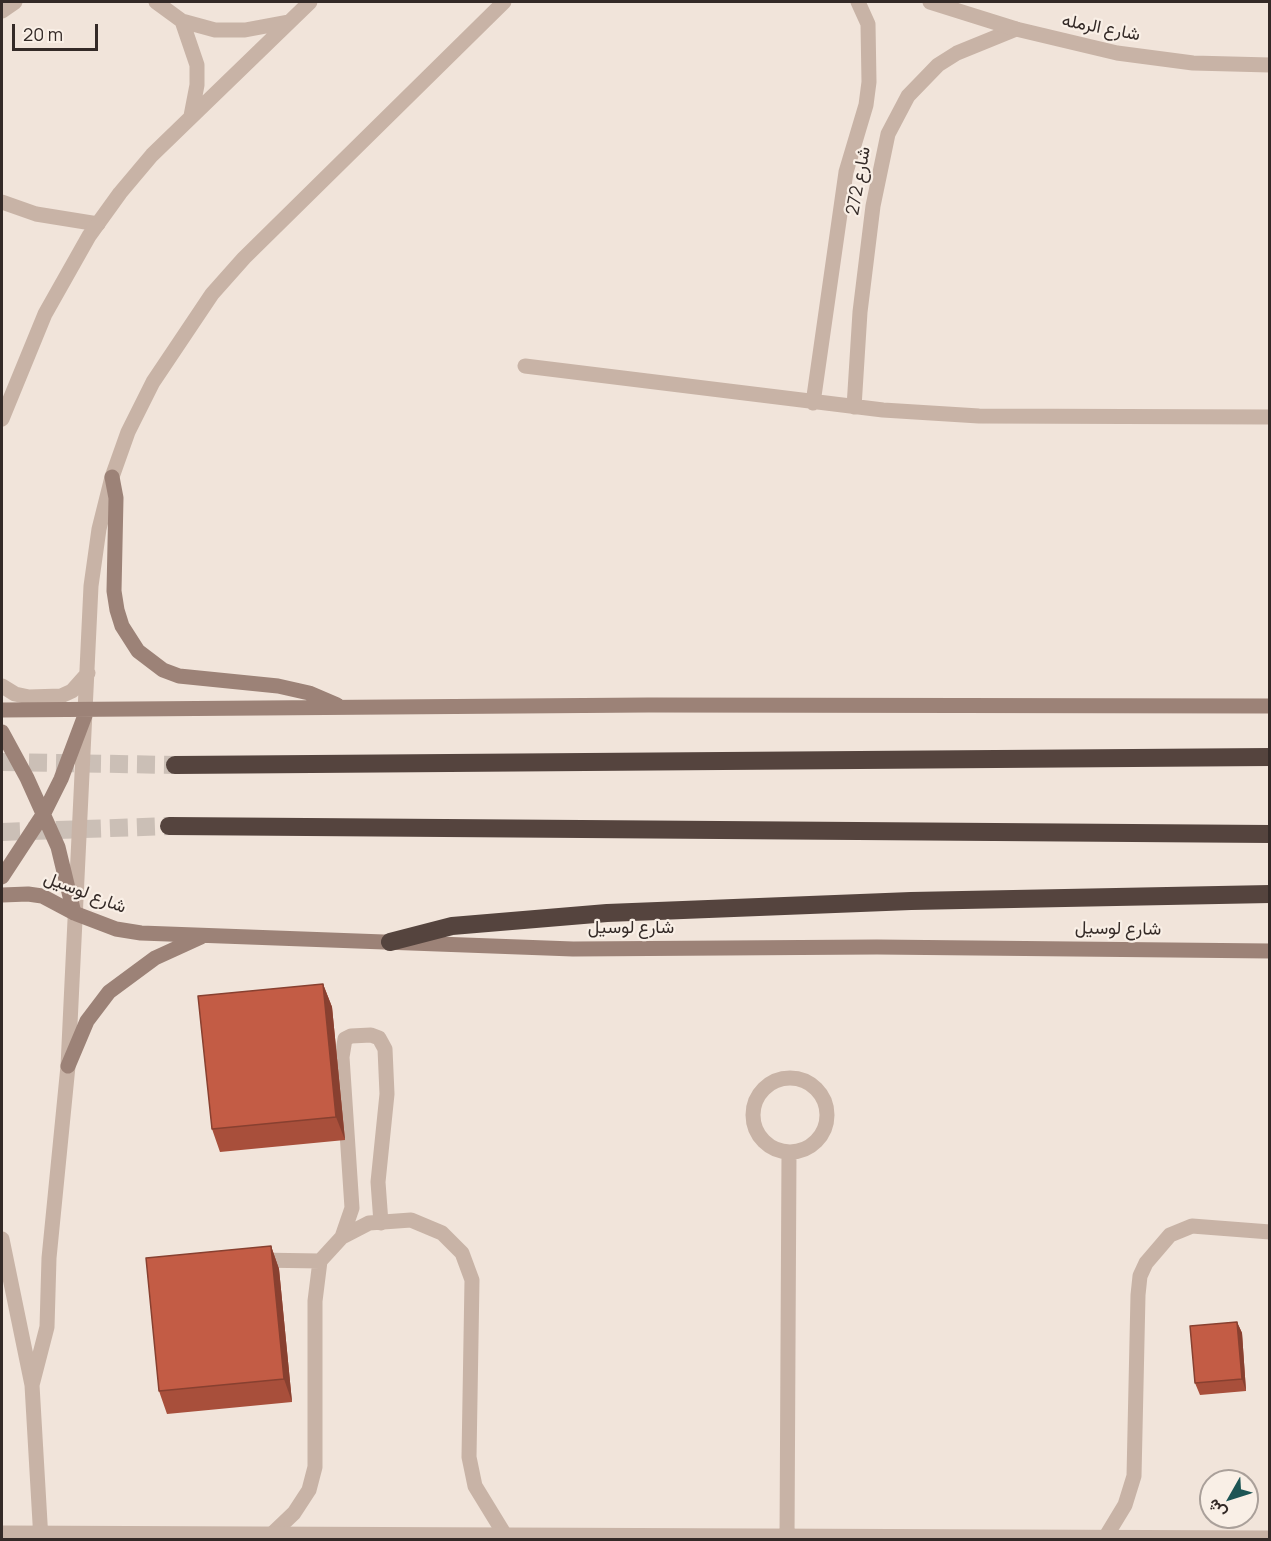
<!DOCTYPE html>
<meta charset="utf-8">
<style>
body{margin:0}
#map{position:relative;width:1271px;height:1541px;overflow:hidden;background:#f1e4da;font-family:Manrope,Vazirmatn,sans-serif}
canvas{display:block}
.frame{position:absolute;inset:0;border:3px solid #342a27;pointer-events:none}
.north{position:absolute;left:1199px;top:1469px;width:60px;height:60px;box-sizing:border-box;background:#f9efe6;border:2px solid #aaa09a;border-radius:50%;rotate:231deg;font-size:16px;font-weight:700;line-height:24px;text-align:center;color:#342a27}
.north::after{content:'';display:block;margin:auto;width:21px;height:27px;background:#1d5555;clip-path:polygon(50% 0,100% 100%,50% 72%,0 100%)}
.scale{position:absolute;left:12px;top:24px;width:86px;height:27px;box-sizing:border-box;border:3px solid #342a27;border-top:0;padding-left:8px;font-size:18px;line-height:21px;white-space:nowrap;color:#342a27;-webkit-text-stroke:4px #f9efe6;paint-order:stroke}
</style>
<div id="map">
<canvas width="1271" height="1541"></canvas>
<div class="frame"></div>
<div class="north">ش</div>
<div class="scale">20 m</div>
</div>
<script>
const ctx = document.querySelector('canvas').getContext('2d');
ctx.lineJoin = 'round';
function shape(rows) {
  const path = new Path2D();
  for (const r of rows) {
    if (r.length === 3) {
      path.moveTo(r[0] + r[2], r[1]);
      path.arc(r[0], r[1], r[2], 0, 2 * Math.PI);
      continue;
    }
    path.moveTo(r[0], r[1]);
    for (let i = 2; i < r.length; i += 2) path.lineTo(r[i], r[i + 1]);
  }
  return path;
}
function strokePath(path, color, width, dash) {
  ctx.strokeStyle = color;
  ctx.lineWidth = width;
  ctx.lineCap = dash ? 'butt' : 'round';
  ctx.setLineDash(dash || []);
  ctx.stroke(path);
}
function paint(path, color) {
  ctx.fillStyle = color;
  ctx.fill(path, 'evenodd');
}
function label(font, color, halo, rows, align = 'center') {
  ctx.font = font + ' Manrope,Vazirmatn,sans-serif';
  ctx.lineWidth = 4.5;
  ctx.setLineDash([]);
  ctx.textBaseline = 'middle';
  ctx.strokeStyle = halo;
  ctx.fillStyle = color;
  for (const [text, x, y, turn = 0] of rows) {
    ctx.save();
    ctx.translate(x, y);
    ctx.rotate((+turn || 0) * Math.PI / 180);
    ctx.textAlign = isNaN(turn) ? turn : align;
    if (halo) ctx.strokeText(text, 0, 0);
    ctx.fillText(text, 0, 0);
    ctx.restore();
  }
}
strokePath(shape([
 [2,762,175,765],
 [2,832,169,826]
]), '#cbbfb6', 18, [18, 9]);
strokePath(shape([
 [2,202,36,214,98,224],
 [525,366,883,410,979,416,1270,417],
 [813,403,846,172,866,105,869,82,868,24,858,2],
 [854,407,860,312,873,206,888,134,908,96,938,65,957,53,1016,29],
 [342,1237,352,1208,342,1057,345,1039,351,1036,371,1035,379,1038,385,1049,387,1094,378,1182,381,1223],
 [257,1260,320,1261],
 [272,1534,294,1513,309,1490,315,1467,315,1301,320,1261,342,1237,369,1223,411,1220,442,1233,462,1253,472,1280,469,1457,475,1486,505,1535],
 [1105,1538,1125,1505,1134,1476,1138,1295,1140,1276,1146,1263,1170,1235,1192,1226,1270,1232]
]), '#c8b3a6', 15);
strokePath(shape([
 [156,2,182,21,215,30,245,30,288,22],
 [930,2,1016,29,1117,53,1193,63,1270,65],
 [2,11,15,2],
 [182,21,197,65,197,85,191,116],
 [2,419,45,314,89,236,120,193,152,155,310,2],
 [2,686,15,694,29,697,61,696,72,691,88,673],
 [790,1115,37],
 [2,1239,32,1385,41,1540],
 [32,1385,47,1327,49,1258,68,1066,91,586,99,529,112,477,128,432,153,382,212,294,244,258,504,2],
 [2,1533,1270,1538],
 [787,1540,789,1152]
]), '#c8b3a6', 15);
strokePath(shape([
 [112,477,116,498,114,591,117,610,122,626,138,651,163,670,179,676,278,686,309,693,337,705],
 [2,710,648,705,1270,706],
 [2,732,27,778,58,847,74,913],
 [2,877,44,813,61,779,87,710],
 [2,895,28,894,42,896,74,913,116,929,141,933,573,949,877,947,1270,951],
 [68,1066,87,1021,109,992,155,958,201,937]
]), '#9c8277', 15);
strokePath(shape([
 [175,765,1270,757],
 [169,826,1270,834],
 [390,942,452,926,607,913,911,901,1270,894]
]), '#55443e', 18);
paint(shape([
 [323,984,332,1007,345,1140,220,1152,212,1129],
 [271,1246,279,1269,292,1402,167,1414,159,1391],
 [1237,1322,1242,1333,1246,1391,1200,1395,1195,1383]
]), '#a84f3b');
paint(shape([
 [323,984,332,1007,345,1140,336,1117],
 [271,1246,279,1269,292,1402,284,1379],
 [1237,1322,1242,1333,1246,1391,1242,1379]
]), '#884030');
const building = shape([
 [323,984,336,1117,212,1129,198,996,323,984],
 [271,1246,284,1379,159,1391,146,1258,271,1246],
 [1237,1322,1242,1379,1195,1383,1190,1326,1237,1322]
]);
paint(building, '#c35c45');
strokePath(building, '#884030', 1.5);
label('18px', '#342a27', '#f9efe6', [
 ["شارع الرمله",1101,28,11],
 ["شارع 272",859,181,-80],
 ["شارع لوسيل",85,893,21],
 ["شارع لوسيل",631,928],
 ["شارع لوسيل",1118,929,1]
]);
</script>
